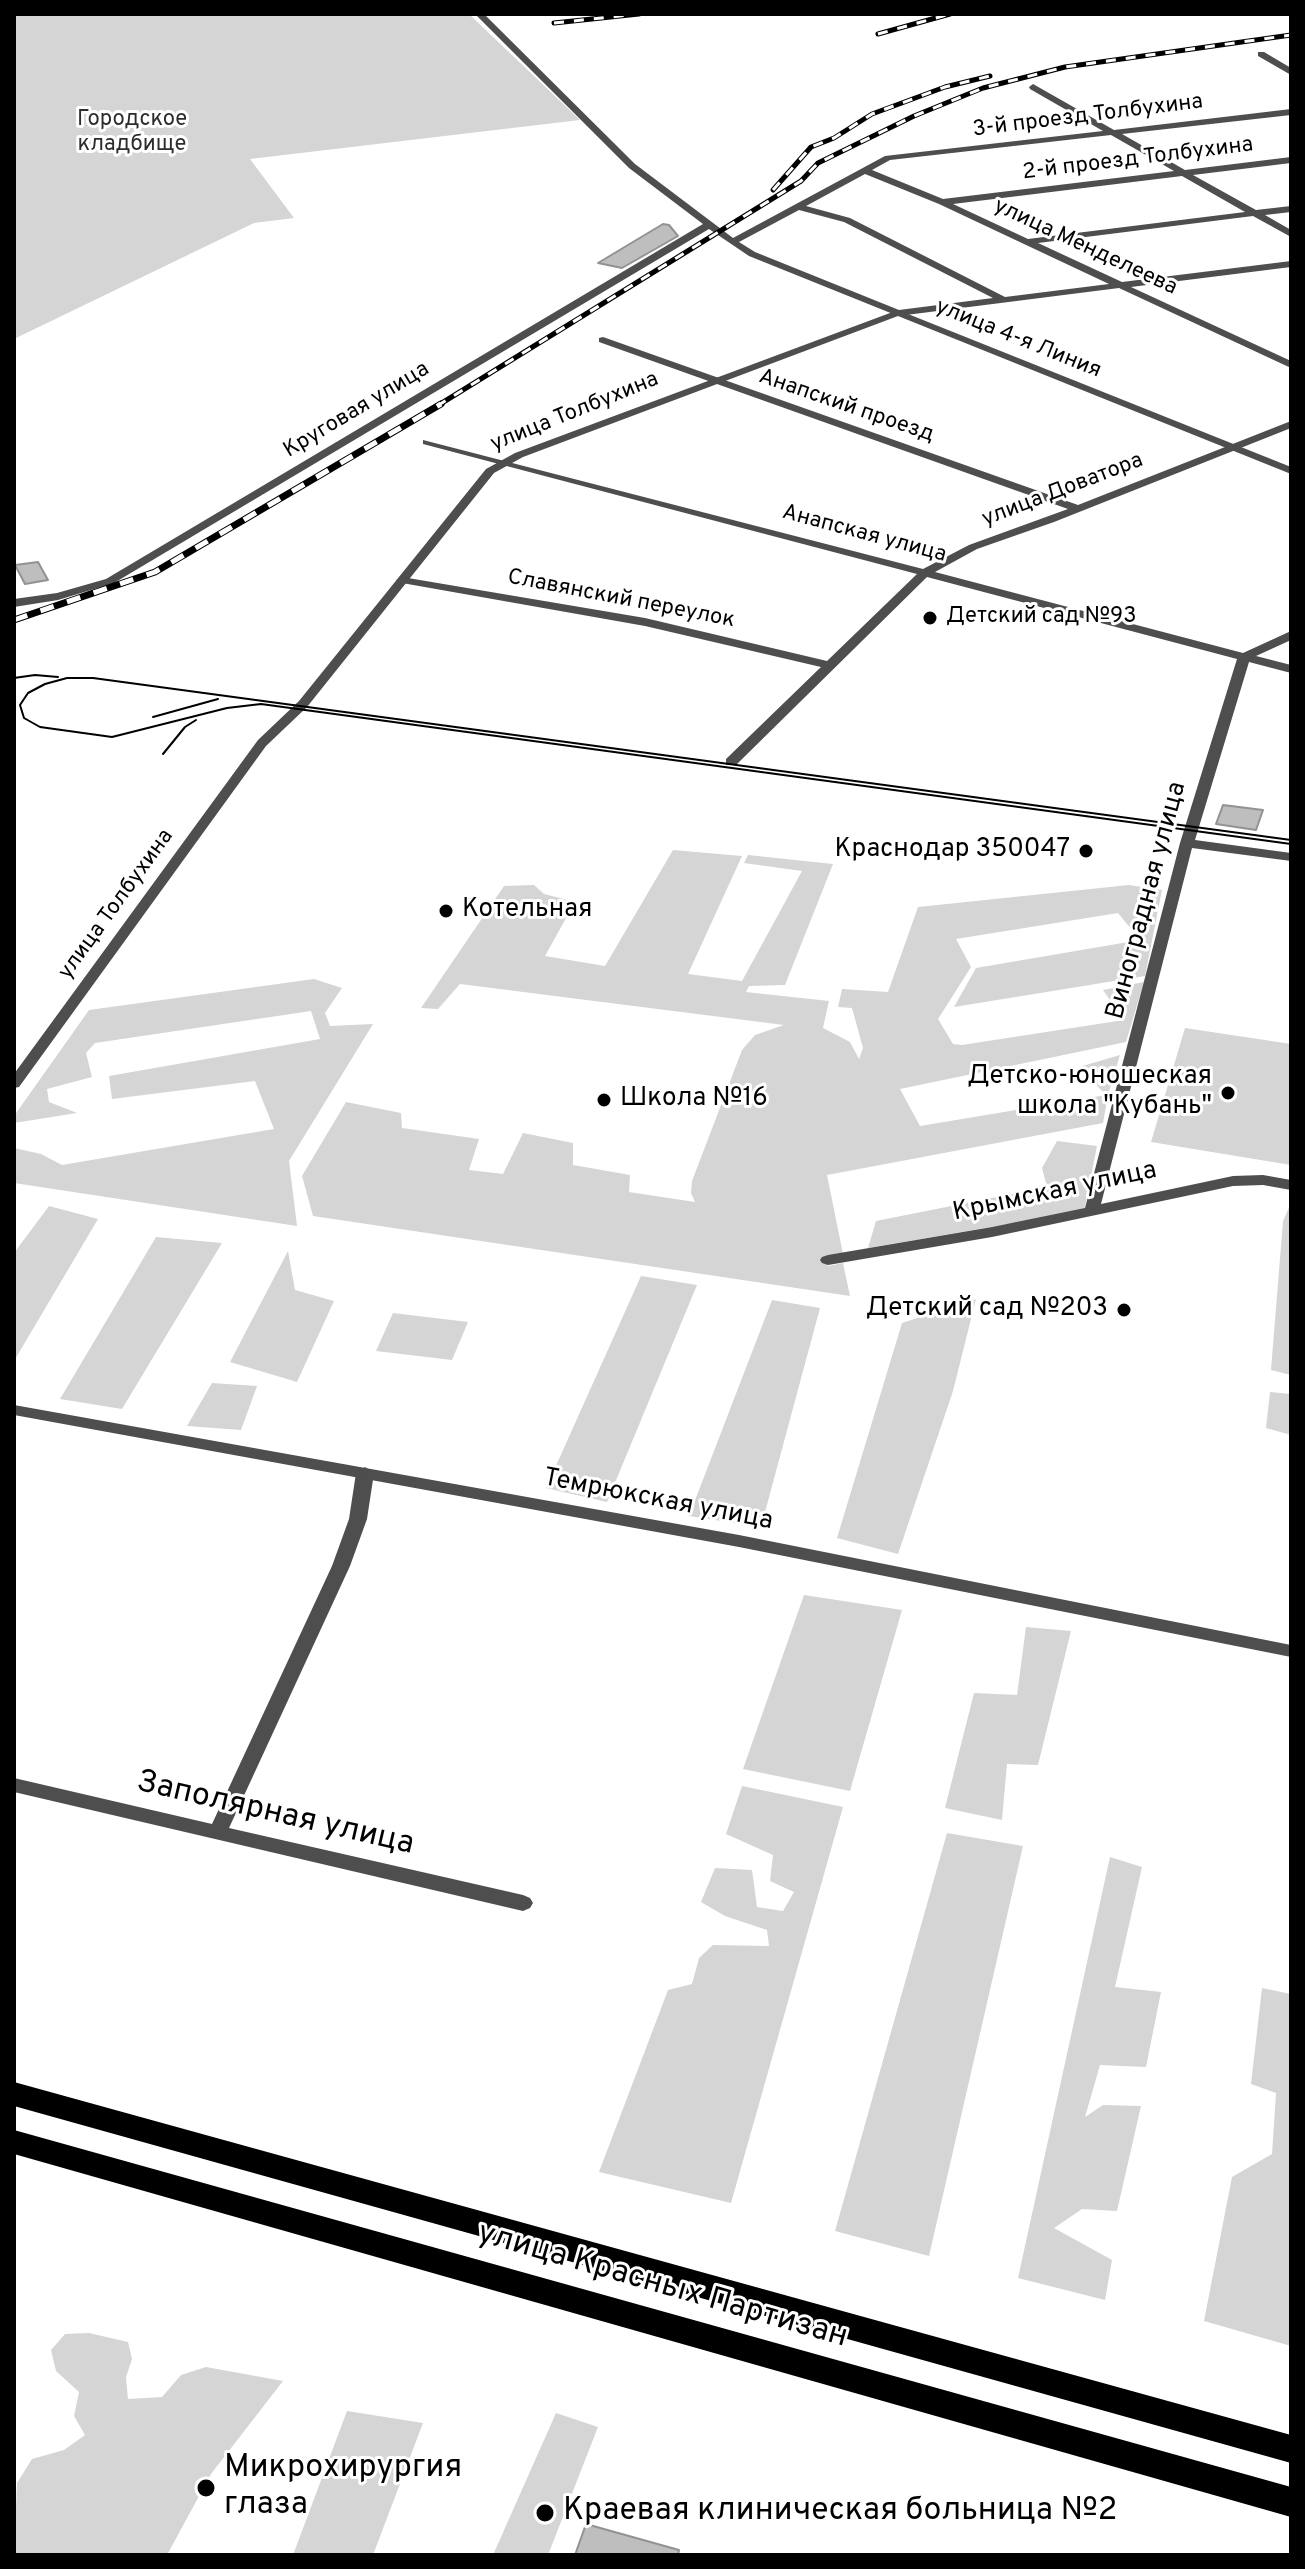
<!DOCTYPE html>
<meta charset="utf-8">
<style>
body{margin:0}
#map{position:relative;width:1305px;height:2569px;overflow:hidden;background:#fff;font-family:Overpass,sans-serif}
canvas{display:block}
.frame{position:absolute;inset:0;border:16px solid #000;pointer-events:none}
</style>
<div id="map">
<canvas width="1305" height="2569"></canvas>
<div class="frame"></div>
</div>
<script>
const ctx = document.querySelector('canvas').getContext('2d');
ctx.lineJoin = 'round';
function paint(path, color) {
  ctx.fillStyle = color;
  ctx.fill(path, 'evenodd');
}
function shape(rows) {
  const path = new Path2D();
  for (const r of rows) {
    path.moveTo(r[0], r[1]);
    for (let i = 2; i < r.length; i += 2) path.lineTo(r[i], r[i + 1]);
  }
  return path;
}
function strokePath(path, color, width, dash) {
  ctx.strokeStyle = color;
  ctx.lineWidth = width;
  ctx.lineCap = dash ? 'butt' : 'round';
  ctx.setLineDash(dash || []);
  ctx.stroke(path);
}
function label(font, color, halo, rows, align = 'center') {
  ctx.font = font + ' Overpass,sans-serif';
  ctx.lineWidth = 6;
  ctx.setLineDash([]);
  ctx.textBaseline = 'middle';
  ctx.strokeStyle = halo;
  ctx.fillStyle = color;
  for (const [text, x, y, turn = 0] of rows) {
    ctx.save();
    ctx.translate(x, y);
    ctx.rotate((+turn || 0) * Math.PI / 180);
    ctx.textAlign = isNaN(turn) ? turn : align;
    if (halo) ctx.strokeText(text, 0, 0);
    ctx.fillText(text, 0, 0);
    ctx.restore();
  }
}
paint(shape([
 [14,14,469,14,580,120,250,159,294,218,254,223,14,339],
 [673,850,742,856,688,974,742,981,802,871,744,863,748,855,833,864,785,985,749,986,746,992,829,1001,823,1028,850,1042,859,1059,863,1048,852,1008,838,1007,842,989,888,992,918,907,1129,885,1162,890,1145,976,954,1007,976,968,1140,940,1118,913,956,939,971,967,938,1019,953,1044,962,1045,1124,1020,1103,990,1144,982,1126,1042,900,1089,920,1126,1106,1095,1079,1067,1120,1055,1108,1095,1103,1123,827,1175,843,1254,824,1259,828,1266,843,1263,850,1296,313,1216,302,1176,346,1102,401,1113,402,1128,479,1139,469,1170,503,1174,523,1133,573,1143,573,1165,630,1175,629,1192,695,1202,691,1193,692,1181,742,1050,755,1035,784,1025,460,984,438,1009,421,1008,504,886,534,885,544,894,575,902,545,956,605,966],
 [314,979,342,988,325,1013,330,1026,373,1024,289,1161,297,1226,14,1183,14,1148,41,1154,62,1165,274,1129,255,1081,112,1099,109,1076,320,1039,311,1011,95,1043,86,1053,92,1077,47,1089,49,1102,77,1113,14,1123,14,1116,89,1010],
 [1185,1028,1291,1044,1291,1165,1151,1142],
 [1057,1141,1097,1146,1084,1211,868,1248,876,1221,1047,1187,1042,1168],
 [1291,1203,1291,1375,1271,1370,1283,1221],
 [49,1206,98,1219,14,1361,14,1253],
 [156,1237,222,1243,122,1409,60,1399],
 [288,1251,295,1290,334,1301,297,1382,230,1362],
 [641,1276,697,1285,607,1502,546,1488],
 [976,1299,953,1391,898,1554,837,1538,902,1323],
 [772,1300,820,1308,761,1527,689,1516],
 [393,1313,468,1322,452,1360,376,1351],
 [212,1383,257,1386,241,1430,187,1426],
 [1270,1392,1291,1394,1291,1435,1266,1428],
 [804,1595,902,1610,850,1791,743,1769],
 [1026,1627,1071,1631,1038,1765,1007,1764,1002,1820,945,1808,974,1693,1017,1695],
 [742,1786,843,1807,731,2203,599,2172,668,1990,692,1984,699,1958,713,1945,769,1946,767,1930,725,1916,701,1902,715,1868,752,1870,757,1907,783,1911,794,1892,770,1881,773,1855,726,1834],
 [947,1833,1023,1846,929,2256,835,2231],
 [1110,1857,1142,1867,1115,1987,1161,1992,1146,2067,1100,2065,1085,2117,1103,2105,1141,2106,1117,2211,1082,2209,1054,2228,1112,2260,1105,2300,1018,2278],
 [1262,1988,1291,1994,1291,2346,1204,2321,1232,2177,1272,2154,1276,2093,1251,2084],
 [89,2333,128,2342,132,2359,126,2377,128,2399,162,2397,181,2375,206,2367,283,2381,211,2474,167,2555,14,2555,17,2483,32,2459,64,2450,85,2435,74,2416,79,2392,56,2371,51,2350,65,2334],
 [347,2411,423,2423,373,2555,293,2555],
 [556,2413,598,2427,548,2555,493,2555]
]), '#d5d5d5');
const building = shape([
 [663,224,669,225,678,236,622,268,598,263,663,224],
 [38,562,48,580,25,584,15,565,38,562],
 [1223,805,1263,810,1256,830,1216,824,1223,805],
 [586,2524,679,2550,678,2555,575,2555,586,2524]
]);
paint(building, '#bebebe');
strokePath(building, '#929292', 2);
paint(shape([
 [475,14,484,14,635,164,733,238,885,156,1103,131,1030,89,1029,87,1033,84,1114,130,1291,109,1291,115,1122,134,1185,170,1291,157,1291,163,1193,175,1256,210,1291,206,1291,212,1265,215,1291,230,1291,237,1253,216,1038,243,1122,282,1291,261,1291,267,1131,287,1291,361,1291,368,1119,288,898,316,749,256,709,229,114,583,58,600,14,607,14,599,57,593,106,579,703,224,629,168,475,14],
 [1111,135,1174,171,943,199,872,170,890,160,1111,135],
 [865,174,939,204,1109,284,1005,297,850,218,806,206,865,174],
 [1182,176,1245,212,1028,239,953,204,1182,176],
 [799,210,844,222,993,298,899,310,755,252,739,242,799,210],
 [1258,52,1264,52,1291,68,1291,75,1258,56,1258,52],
 [603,337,1078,505,1291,421,1291,428,1054,522,977,549,935,572,1243,653,1291,631,1291,640,1256,656,1291,665,1291,673,1249,662,1195,840,1291,853,1291,861,1192,848,1101,1204,1233,1176,1263,1175,1291,1180,1291,1190,1263,1185,1233,1186,992,1237,828,1265,822,1263,820,1260,822,1257,828,1255,992,1227,1085,1208,1180,843,1237,659,927,577,736,765,726,765,726,759,821,667,645,626,402,583,396,580,402,577,645,618,827,661,917,574,423,444,423,440,923,569,969,545,1068,509,599,342,599,338,603,337],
 [365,1467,374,1473,367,1519,350,1566,229,1828,523,1895,530,1898,533,1903,530,1908,523,1911,14,1792,14,1778,212,1824,332,1566,349,1519,356,1473,365,1467]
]), '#4e4e4e');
paint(shape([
 [898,310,1291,467,1291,474,898,316,523,457,494,473,307,707,266,746,19,1087,14,1088,14,1074,258,740,299,701,486,469,515,453,898,310],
 [14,1405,739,1535,1291,1645,1291,1657,739,1547,14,1415,14,1405]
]), '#4e4e4e');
paint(shape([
 [14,2082,1291,2435,1291,2463,14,2106,14,2082],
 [14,2130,1291,2487,1291,2517,14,2154,14,2130]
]), '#000');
strokePath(shape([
 [14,678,35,675,58,677],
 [153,717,218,699],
 [163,754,185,727,196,720],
 [1291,840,93,678,67,678,45,684,28,693,20,705,24,718,40,727,112,737,227,708,261,704,1291,844]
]), '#000', 2);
const railFar1 = shape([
 [554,23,639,14],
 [878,34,950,14],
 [773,190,811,147,834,138,872,114,945,87,990,76],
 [437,406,801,181,818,163,914,116,983,88,1065,67,1291,35]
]);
const rail = shape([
 [14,620,155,572,441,404]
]);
strokePath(railFar1, '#000', 5);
strokePath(rail, '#000', 7);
strokePath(railFar1, '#fff', 3, [10]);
strokePath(rail, '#fff', 5, [14]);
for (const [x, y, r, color] of [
 [930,618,8,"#000"],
 [1086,851,8,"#000"],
 [446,911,8,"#000"],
 [1228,1093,8,"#000"],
 [604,1100,8,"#000"],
 [1124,1310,8,"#000"],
 [206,2488,10,"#000"],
 [545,2513,10,"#000"]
]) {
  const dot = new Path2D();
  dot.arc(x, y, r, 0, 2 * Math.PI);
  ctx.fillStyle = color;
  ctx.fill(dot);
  strokePath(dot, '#fff', 3);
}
label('22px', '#000', '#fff', [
 ["3-й проезд Толбухина",1088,117,-7],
 ["2-й проезд Толбухина",1138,160,-7],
 ["улица Менделеева",1085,248,25],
 ["улица 4-я Линия",1018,340,22],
 ["Анапский проезд",846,407,19],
 ["Круговая улица",357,411,-31],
 ["улица Толбухина",575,413,-22],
 ["улица Доватора",1063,491,-21],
 ["Анапская улица",864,535,15],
 ["Славянский переулок",621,600,11],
 ["улица Толбухина",117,905,-54]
]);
label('22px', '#2c2c2c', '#fff', [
 ["Городское",132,121],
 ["кладбище",132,146]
]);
label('22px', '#000', '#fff', [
 ["Детский сад №93",946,618]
], 'left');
label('26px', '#000', '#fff', [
 ["Краснодар 350047",1070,851],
 ["Котельная",462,911,"left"],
 ["Детско-юношеская",1212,1078],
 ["школа \"Кубань\"",1212,1108],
 ["Школа №16",620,1100,"left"],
 ["Детский сад №203",1108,1310]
], 'right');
label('26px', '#000', '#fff', [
 ["Виноградная улица",1148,901,-75],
 ["Крымская улица",1055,1193,-12],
 ["Темрюкская улица",658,1501,11]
]);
label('32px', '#000', '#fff', [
 ["Заполярная улица",275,1815,13],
 ["улица Красных Партизан",662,2287,16]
]);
label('32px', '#000', '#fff', [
 ["Микрохирургия",224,2470],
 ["глаза",224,2507],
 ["Краевая клиническая больница №2",563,2513]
], 'left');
</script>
